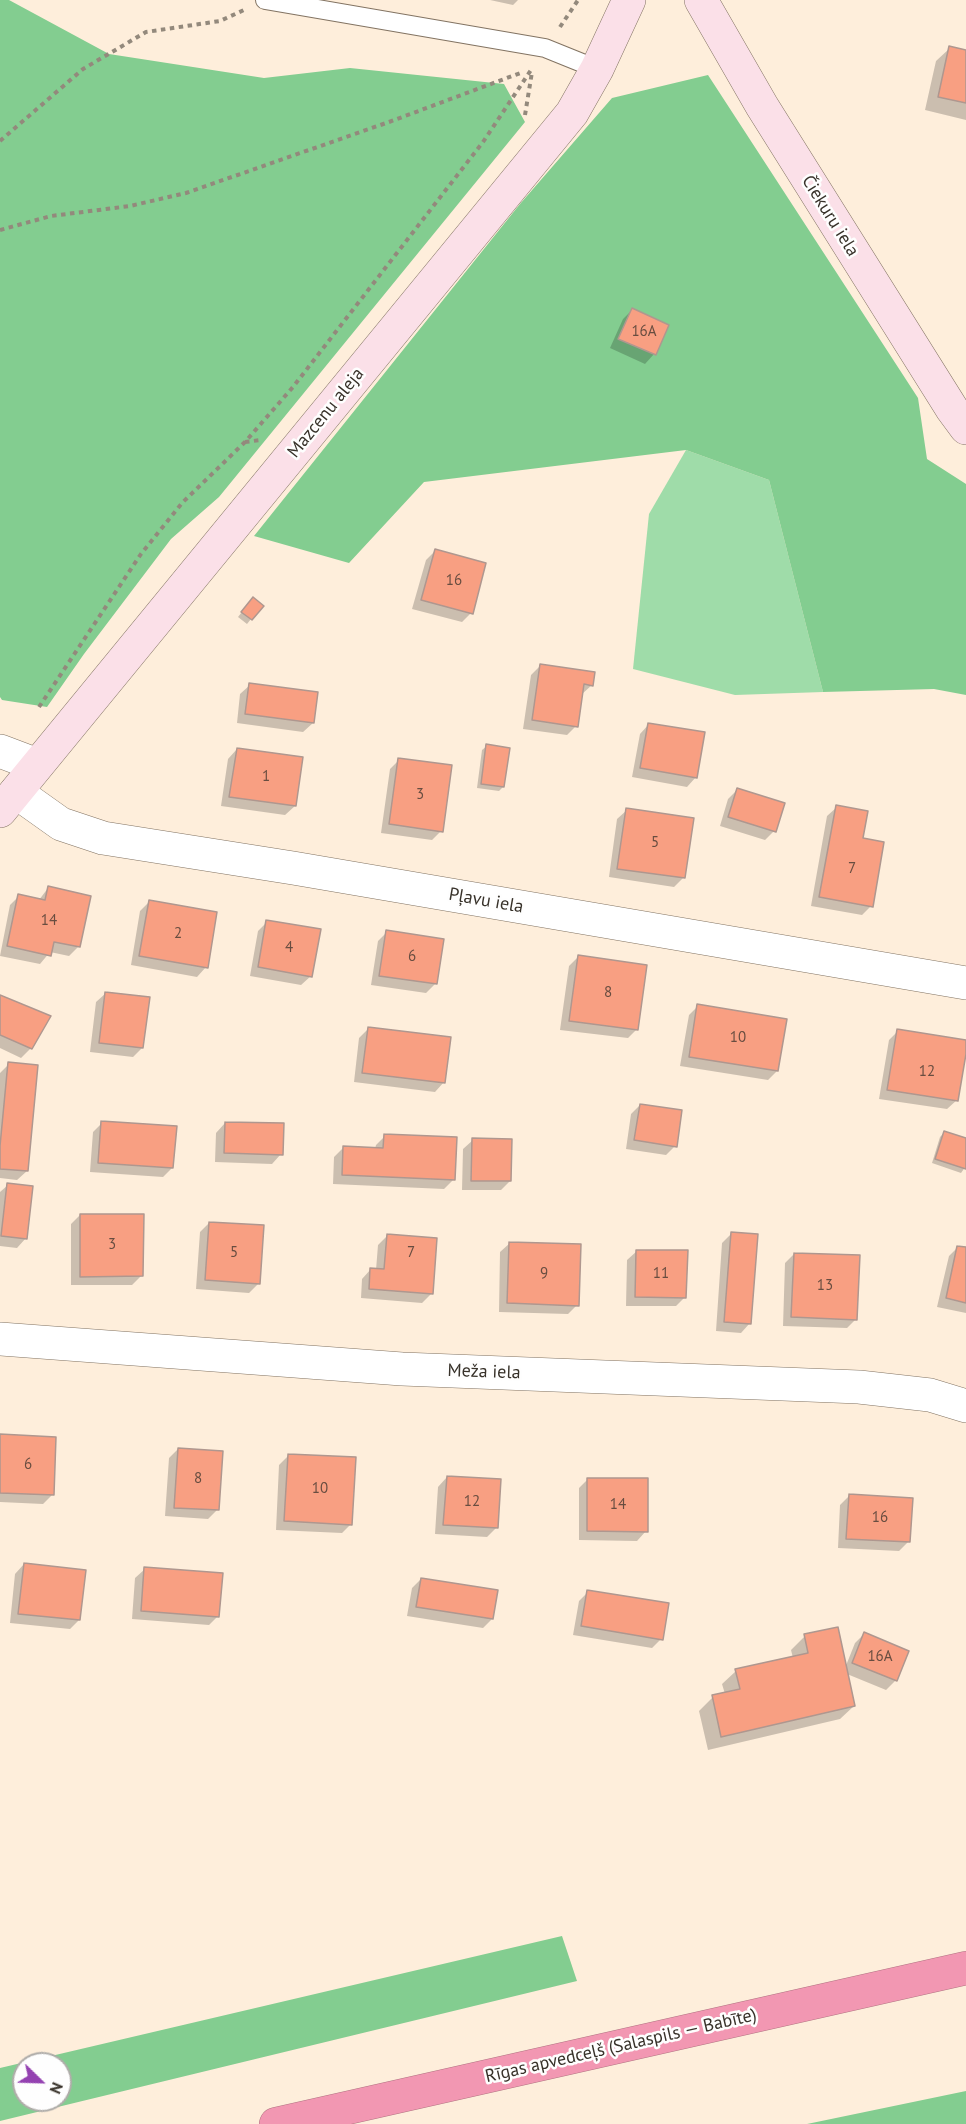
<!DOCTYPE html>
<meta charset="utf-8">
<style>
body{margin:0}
#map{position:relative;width:966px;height:2124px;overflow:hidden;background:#feeedb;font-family:"PT Sans",sans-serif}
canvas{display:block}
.north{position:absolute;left:12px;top:2052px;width:60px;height:60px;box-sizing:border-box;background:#fefefe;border:2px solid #afaca9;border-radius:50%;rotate:113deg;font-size:16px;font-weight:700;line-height:24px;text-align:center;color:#38322a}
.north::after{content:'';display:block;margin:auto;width:21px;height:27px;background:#9442b1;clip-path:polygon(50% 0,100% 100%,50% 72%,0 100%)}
</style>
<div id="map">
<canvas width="966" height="2124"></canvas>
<div class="north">N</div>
</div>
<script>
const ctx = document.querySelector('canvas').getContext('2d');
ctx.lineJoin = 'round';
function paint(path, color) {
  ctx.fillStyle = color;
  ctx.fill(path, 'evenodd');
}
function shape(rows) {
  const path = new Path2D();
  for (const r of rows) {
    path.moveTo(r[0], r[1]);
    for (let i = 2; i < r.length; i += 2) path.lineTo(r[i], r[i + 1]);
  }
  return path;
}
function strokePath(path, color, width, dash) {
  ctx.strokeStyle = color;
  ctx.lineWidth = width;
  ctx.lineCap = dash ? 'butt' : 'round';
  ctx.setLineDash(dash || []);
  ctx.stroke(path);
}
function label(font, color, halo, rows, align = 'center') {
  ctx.font = font + ' "PT Sans",sans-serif';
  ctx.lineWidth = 5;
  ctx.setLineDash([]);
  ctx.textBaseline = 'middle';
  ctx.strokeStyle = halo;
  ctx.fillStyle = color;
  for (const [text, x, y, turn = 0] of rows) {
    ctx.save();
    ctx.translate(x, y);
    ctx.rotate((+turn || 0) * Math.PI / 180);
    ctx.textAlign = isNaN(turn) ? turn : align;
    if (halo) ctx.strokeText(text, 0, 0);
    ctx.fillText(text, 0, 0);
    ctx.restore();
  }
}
paint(shape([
 [686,450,769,480,823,692,735,695,633,669,649,514]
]), '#9fdca9');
paint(shape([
 [0,0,9,0,109,54,264,78,350,68,504,84,525,122,219,497,171,539,84,654,47,707,2,700,0,697],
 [708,75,918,398,927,459,966,484,966,695,934,689,823,692,769,480,686,450,424,482,349,563,254,536,520,204,612,98],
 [562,1936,577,1981,0,2121,0,2068],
 [24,2064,60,2064,60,2100,24,2100],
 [966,2091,966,2124,807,2124]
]), '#83cd90');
paint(shape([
 [490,0,518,0,513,5],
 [950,48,966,51,966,120,925,110,936,61],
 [632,310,667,325,654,354,645,364,610,348,623,319],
 [435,551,471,613,462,622,412,609,426,560],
 [249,603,251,619,247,624,238,617],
 [541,665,592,685,582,694,576,726,567,735,523,729,531,675],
 [250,685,313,723,303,732,237,723,240,694],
 [649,724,696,777,687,787,632,777,640,734],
 [487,746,503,787,499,791,477,788,482,750],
 [237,749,295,806,285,815,221,806,228,759],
 [399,760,441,831,432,840,381,833,390,769],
 [737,790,774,831,765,840,720,826,728,799],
 [837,807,862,840,871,906,862,915,811,906,827,816],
 [627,810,683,878,674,887,609,877,617,819],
 [48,888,78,947,69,956,50,952,40,964,0,956,10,905,19,896,39,900],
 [149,902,206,967,197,977,131,965,140,911],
 [267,922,311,976,301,985,250,976,258,931],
 [387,932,435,984,426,993,371,985,378,941],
 [578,957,637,1029,628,1038,560,1030,569,966],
 [106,993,142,1048,133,1057,90,1052,96,1002],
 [0,997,31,1048,21,1058,0,1048],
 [698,1006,777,1071,768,1080,680,1066,689,1015],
 [369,1028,444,1082,435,1092,354,1082,359,1038],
 [898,1031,966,1042,957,1100,947,1109,879,1099,889,1040],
 [9,1064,27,1171,17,1180,0,1178,0,1073],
 [640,1105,675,1146,666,1155,626,1149,631,1114],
 [102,1123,172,1168,163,1177,90,1172,93,1132],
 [225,1123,281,1154,272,1164,215,1162,216,1133],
 [944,1133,966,1139,966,1166,961,1173,932,1163,940,1137],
 [385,1136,453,1180,444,1189,333,1184,334,1157,344,1147,375,1149,376,1145],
 [473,1140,510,1181,501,1190,462,1190,463,1149],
 [8,1185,26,1238,17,1248,0,1246,0,1192],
 [80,1215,142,1275,132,1285,71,1285,71,1224],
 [209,1223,259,1283,249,1293,196,1289,200,1232],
 [731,1234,750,1323,741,1333,716,1331,722,1243],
 [387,1236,432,1293,422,1303,361,1298,362,1279,371,1269,376,1270,378,1245],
 [510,1243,577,1305,568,1314,499,1312,500,1252],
 [958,1247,966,1249,966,1313,937,1307,949,1256],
 [637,1251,685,1297,676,1306,626,1306,627,1260],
 [794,1254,856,1319,847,1328,783,1326,785,1263],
 [0,1436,52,1495,43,1504,0,1502],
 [178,1449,217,1510,208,1519,165,1516,169,1458],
 [289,1455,351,1524,342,1533,276,1530,279,1465],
 [447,1477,497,1527,487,1537,435,1534,438,1487],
 [588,1479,646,1531,637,1541,579,1540,579,1488],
 [849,1496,908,1542,899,1551,838,1548,840,1505],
 [24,1564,79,1620,70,1629,10,1623,15,1574],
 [145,1569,218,1616,209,1625,132,1619,135,1578],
 [421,1579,492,1619,483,1628,407,1616,412,1588],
 [588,1592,661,1639,652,1648,573,1635,579,1601],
 [864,1634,907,1652,896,1680,886,1690,847,1674,854,1706,840,1719,708,1750,699,1711,713,1697,725,1694,722,1684,736,1671,793,1658,791,1650,805,1636,845,1668,855,1643]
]), '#0003');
const building = shape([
 [949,46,966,50,966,103,938,97,949,46],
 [632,308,669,325,656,355,618,339,632,308],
 [435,549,486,563,473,614,421,600,435,549],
 [253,597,264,606,252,620,241,612,253,597],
 [540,664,595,672,593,686,584,684,578,727,532,720,540,664],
 [249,683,318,692,314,723,245,714,249,683],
 [648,723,705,732,697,778,640,768,648,723],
 [486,744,510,748,504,787,481,784,486,744],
 [237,748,303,757,296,806,229,797,237,748],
 [398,758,452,765,443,832,389,824,398,758],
 [737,788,785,803,776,832,728,817,737,788],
 [836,805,868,811,863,838,884,842,873,907,819,897,836,805],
 [626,808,694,818,685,878,617,869,626,808],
 [48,886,91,896,80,947,54,942,51,956,7,946,18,894,45,900,48,886],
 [149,900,217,912,208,968,139,956,149,900],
 [266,920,321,929,312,977,258,967,266,920],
 [386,930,444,939,437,984,379,976,386,930],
 [578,955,647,965,638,1030,569,1021,578,955],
 [105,992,150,997,143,1048,99,1043,105,992],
 [0,995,51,1016,32,1049,0,1035,0,995],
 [697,1004,787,1019,778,1071,689,1057,697,1004],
 [368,1027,451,1037,445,1083,362,1073,368,1027],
 [897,1029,966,1040,966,1054,958,1101,887,1090,897,1029],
 [8,1062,38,1065,28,1171,0,1169,0,1146,8,1062],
 [640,1104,682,1110,677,1147,634,1140,640,1104],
 [101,1121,177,1126,173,1168,98,1163,101,1121],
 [225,1122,284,1123,283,1155,224,1153,225,1122],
 [944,1131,966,1138,966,1169,935,1159,944,1131],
 [384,1134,457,1137,455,1180,342,1175,343,1146,383,1148,384,1134],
 [472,1138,512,1139,511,1181,471,1181,472,1138],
 [7,1183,33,1186,27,1239,1,1236,7,1183],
 [80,1214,144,1214,143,1276,80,1277,80,1214],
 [209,1222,264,1225,260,1284,205,1280,209,1222],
 [731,1232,758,1234,751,1324,724,1322,731,1232],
 [387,1234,437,1238,433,1294,369,1289,370,1268,384,1269,387,1234],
 [509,1242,581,1244,579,1306,507,1303,509,1242],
 [957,1246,966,1247,966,1303,946,1298,957,1246],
 [636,1250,688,1250,686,1298,635,1297,636,1250],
 [794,1253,860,1255,857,1320,791,1317,794,1253],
 [0,1434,56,1437,54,1495,0,1493,0,1434],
 [178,1448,223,1451,219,1510,174,1508,178,1448],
 [288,1454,356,1457,352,1525,284,1521,288,1454],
 [447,1476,501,1479,498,1528,443,1525,447,1476],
 [587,1478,648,1478,648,1532,587,1531,587,1478],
 [849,1494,913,1498,910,1542,846,1539,849,1494],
 [24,1563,86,1570,80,1620,18,1614,24,1563],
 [144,1567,223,1573,219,1617,141,1611,144,1567],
 [421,1578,498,1590,493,1619,416,1607,421,1578],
 [587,1590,669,1603,663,1640,581,1626,587,1590],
 [838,1627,855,1706,721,1737,712,1695,740,1689,735,1669,808,1653,804,1634,838,1627],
 [864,1632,909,1651,897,1681,852,1663,864,1632]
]);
paint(building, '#f89f82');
strokePath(building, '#af978f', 1.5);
const lane = shape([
 [265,0,545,48,597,69]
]);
const street = shape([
 [0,751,37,765],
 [16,792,61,824,103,838,293,868,966,983],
 [0,1339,402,1369,859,1387,930,1395,966,1406]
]);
const secondary = shape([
 [701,0,762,106,952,409,966,428],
 [0,811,572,113,597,69,629,0]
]);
const highway = shape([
 [276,2124,966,1968]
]);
strokePath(lane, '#827362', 20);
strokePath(street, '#827362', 34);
strokePath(secondary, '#827362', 34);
strokePath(highway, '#b17482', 34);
strokePath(shape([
 [560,27,578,0],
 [525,115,532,72],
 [0,141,83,69,146,32,220,21,244,10],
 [0,230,51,216,130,206,186,193,389,122,523,72],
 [245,442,261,440],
 [39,707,141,554,182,503,245,442,293,387,483,142,531,70]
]), '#93897c', 4, [4.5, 4.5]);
strokePath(lane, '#fff', 18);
strokePath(street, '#fff', 33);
strokePath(secondary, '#fbe0e8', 33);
strokePath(highway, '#f297b2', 33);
label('15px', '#684d40', null, [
 ["16A",644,332],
 ["16",454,581],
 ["1",266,777],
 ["3",420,795],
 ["5",655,843],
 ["7",852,869],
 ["14",49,921],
 ["2",178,934],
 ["4",289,948],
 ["6",412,957],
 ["8",608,993],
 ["10",738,1038],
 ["12",927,1072],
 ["3",112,1245],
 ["5",234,1253],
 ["7",411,1253],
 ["9",544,1274],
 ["11",661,1274],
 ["13",825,1286],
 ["6",28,1465],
 ["8",198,1479],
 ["10",320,1489],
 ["12",472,1502],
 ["14",618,1505],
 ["16",880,1518],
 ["16A",880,1657]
]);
label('18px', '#38322a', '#fefefe', [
 ["Čiekuru iela",830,216,58],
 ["Mazcenu aleja",326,413,-51],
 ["Pļavu iela",486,901,10],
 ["Meža iela",484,1372,2],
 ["Rīgas apvedceļš (Salaspils — Babīte)",621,2046,-13]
]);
</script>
